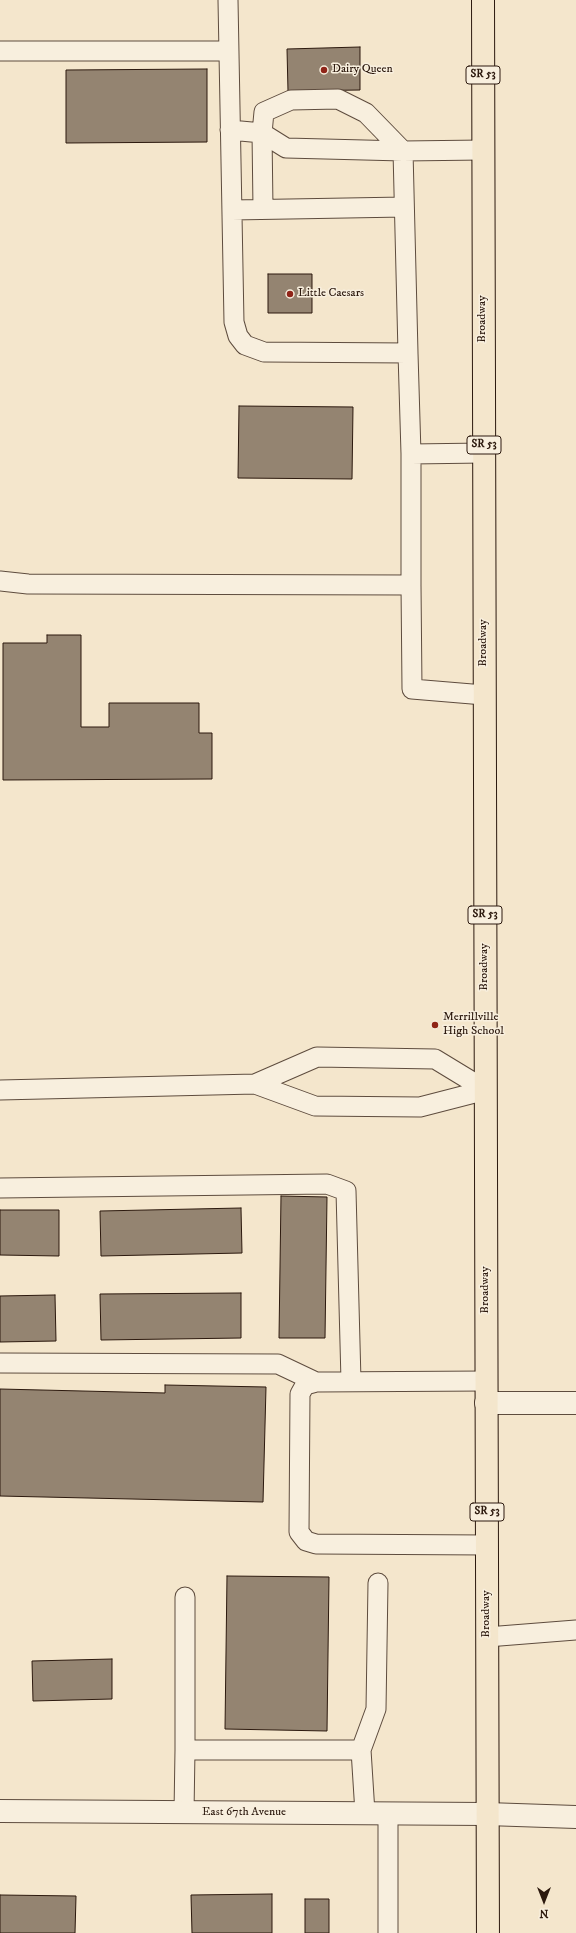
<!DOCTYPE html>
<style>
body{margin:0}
#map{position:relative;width:576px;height:1933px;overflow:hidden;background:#f4e6cc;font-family:"IM FELL DW Pica",serif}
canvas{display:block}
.north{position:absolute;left:524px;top:1881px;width:40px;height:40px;-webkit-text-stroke:3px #f8efde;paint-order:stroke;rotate:180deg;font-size:11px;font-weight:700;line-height:16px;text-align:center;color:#2c190e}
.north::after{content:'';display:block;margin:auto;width:14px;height:18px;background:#2c190e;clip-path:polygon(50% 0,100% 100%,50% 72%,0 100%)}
</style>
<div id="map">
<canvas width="576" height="1933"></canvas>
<div class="north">N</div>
</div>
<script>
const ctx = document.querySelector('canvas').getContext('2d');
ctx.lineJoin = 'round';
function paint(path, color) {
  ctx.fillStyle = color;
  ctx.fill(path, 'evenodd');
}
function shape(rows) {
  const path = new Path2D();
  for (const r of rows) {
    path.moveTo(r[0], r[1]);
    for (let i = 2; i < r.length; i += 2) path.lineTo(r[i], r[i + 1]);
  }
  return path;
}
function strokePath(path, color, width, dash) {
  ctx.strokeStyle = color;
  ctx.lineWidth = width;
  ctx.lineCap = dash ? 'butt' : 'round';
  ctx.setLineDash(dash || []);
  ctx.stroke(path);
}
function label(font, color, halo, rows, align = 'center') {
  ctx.font = font + ' "IM FELL DW Pica",serif';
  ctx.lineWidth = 3;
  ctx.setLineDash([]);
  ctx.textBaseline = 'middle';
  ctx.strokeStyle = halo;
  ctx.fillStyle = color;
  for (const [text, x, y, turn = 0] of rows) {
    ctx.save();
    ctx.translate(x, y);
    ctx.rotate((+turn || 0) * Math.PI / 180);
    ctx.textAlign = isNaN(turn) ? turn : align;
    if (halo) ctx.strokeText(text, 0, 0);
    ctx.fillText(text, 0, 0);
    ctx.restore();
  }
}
const building = shape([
 [360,47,360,90,288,91,287,49,360,47],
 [207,69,207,142,66,143,66,70,207,69],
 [268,274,312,274,312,313,268,313,268,274],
 [239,406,353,407,352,479,238,478,239,406],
 [47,635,81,635,81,727,109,727,109,703,199,703,199,733,212,733,212,779,3,780,3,643,47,643,47,635],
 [281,1196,327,1197,325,1338,279,1338,281,1196],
 [241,1208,242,1253,101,1256,100,1211,241,1208],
 [0,1210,59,1210,59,1256,0,1255,0,1210],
 [241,1293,241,1338,101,1340,100,1294,241,1293],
 [55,1295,56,1341,0,1342,0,1296,55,1295],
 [165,1385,266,1387,263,1502,0,1496,0,1389,165,1393,165,1385],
 [227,1576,329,1577,327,1731,225,1729,227,1576],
 [112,1659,112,1699,33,1701,32,1661,112,1659],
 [272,1894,272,1933,192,1933,191,1895,272,1894],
 [0,1895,76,1896,75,1933,0,1933,0,1895],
 [305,1899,329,1899,329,1933,305,1933,305,1899]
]);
paint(building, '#948471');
strokePath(building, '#2c190e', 1);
const service = shape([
 [228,0,234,322,238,336,245,345,264,352,408,353,411,454,484,453],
 [0,51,229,51],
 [230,130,262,133,286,148,403,151,483,150],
 [263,209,262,133,264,112,291,100,338,99,366,113,403,151,408,353],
 [232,210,404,207],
 [0,581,28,584,411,585,412,689,484,695],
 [411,585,411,454],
 [255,1084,317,1057,435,1059,486,1090],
 [0,1090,255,1084,315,1106,420,1107,486,1090],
 [0,1188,327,1184,346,1191,351,1381],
 [0,1363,278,1364,316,1382],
 [486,1381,316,1382,305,1385,300,1394,299,1532,306,1541,316,1544,487,1545],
 [185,1597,185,1750,361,1750],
 [487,1637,576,1630],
 [184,1813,185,1750],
 [365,1813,361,1750,376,1709,378,1583],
 [388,1814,388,1933]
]);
const minor = shape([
 [486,1403,576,1403],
 [0,1811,487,1814,576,1817]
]);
const primary = shape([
 [483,0,488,1933]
]);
strokePath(service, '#5e4c3e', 21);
strokePath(minor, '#5e4c3e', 24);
strokePath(primary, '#2c190e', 24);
strokePath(service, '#f8efde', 19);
strokePath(minor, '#f8efde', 22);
strokePath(primary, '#f4e6cc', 22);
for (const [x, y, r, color] of [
 [324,70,4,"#8f2418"],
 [290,294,4,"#8f2418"],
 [435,1025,4,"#8f2418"]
]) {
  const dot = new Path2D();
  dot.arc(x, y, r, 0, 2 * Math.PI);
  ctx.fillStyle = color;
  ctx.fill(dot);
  strokePath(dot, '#f8efde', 1.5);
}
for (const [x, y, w] of [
 [483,75,34],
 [484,445,34],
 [485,915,34],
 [487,1512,34]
]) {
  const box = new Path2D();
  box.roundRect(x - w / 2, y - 9, w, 18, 3);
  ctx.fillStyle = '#f8efde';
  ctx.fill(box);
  strokePath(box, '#2c190e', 1);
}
label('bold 11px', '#2c190e', null, [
 ["SR 53",483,75],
 ["SR 53",484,445],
 ["SR 53",485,915],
 ["SR 53",487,1512]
]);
label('12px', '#2c190e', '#f8efde', [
 ["Dairy Queen",332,70],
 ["Little Caesars",298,294],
 ["Merrillville",443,1018],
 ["High School",443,1032]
], 'left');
label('12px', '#2c190e', '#f8efde', [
 ["Broadway",483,319,-90],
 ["Broadway",484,643,-90],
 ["Broadway",485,967,-90],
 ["Broadway",486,1290,-90],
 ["Broadway",487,1614,-90],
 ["East 67th Avenue",244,1813]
]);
</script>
